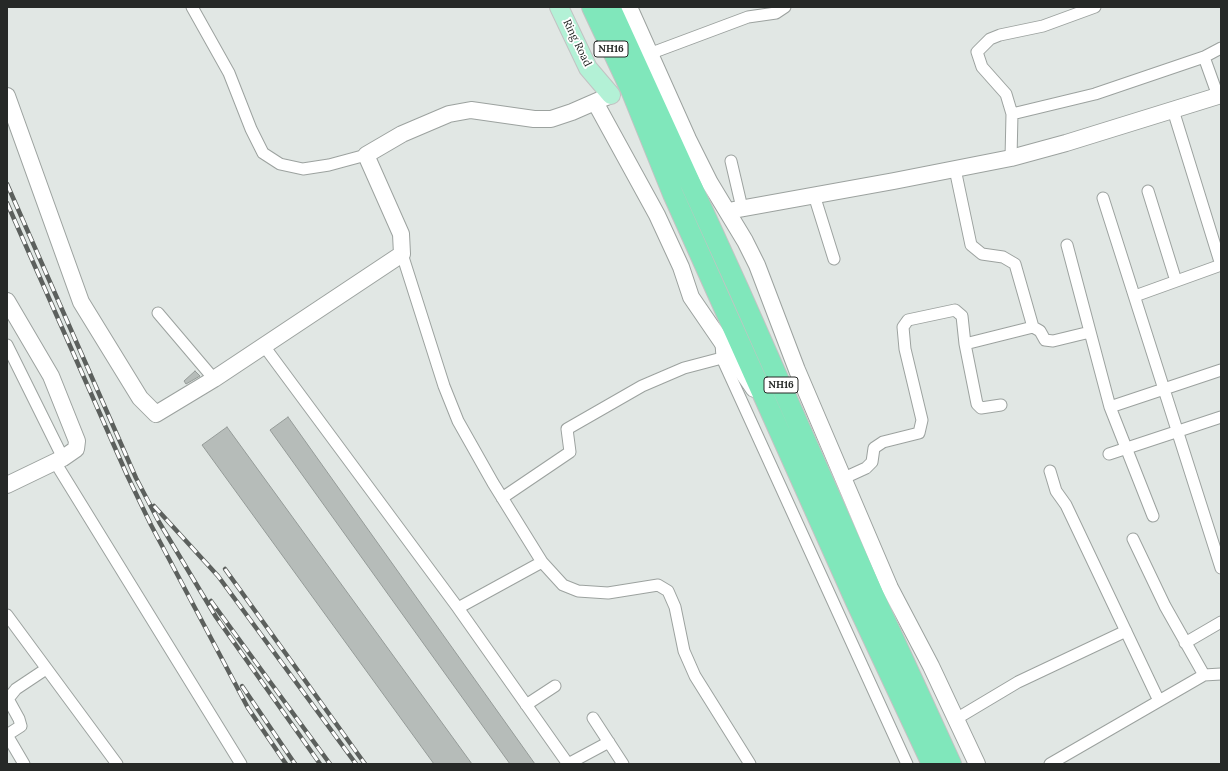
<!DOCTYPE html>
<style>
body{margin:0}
#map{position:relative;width:1228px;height:771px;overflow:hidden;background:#e1e7e4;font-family:Lora,serif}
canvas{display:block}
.frame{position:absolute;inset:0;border:8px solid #262927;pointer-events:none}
</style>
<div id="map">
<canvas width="1228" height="771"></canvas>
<div class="frame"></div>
</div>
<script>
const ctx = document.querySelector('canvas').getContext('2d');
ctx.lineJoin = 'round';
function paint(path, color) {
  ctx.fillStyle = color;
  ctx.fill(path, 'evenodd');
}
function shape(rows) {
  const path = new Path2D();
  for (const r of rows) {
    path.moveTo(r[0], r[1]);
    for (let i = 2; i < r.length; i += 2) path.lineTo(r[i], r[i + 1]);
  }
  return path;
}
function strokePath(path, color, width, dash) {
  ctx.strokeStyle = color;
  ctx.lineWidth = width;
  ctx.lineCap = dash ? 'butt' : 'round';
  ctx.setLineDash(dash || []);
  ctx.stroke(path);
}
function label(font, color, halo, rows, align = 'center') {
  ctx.font = font + ' Lora,serif';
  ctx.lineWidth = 3.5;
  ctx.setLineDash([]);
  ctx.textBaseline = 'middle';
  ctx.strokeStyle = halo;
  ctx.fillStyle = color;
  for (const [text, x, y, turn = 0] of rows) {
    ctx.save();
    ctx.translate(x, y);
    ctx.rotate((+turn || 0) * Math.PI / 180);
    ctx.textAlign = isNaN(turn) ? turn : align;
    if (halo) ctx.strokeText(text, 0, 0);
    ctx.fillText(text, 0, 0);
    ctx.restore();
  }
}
const building = shape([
 [195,371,200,376,186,384,184,381,195,371],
 [288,417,535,764,510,764,270,430,288,417],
 [227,427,472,764,434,764,202,445,227,427]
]);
paint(building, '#b6bcb9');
strokePath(building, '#959b98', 1);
const street = shape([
 [192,7,229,73,251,129,263,153,280,164,303,169,329,165,366,155],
 [649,54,748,17,776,13,785,7],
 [1218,96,1204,57,1221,48],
 [1173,110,1221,265],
 [1012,114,1006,94,982,67,977,52,990,39,1000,35,1043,26,1095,7],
 [1011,158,1012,114,1095,94,1204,57],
 [731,161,742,208],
 [955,169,971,245,982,254,1003,257,1015,264,1033,327],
 [1148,191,1176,281],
 [814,195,834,259],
 [1103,198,1221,568],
 [1067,245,1110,407,1153,516],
 [402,254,444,386,458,421,493,483,542,562,563,585,578,591,608,593,658,585,668,591,675,607,684,651,695,676,750,764],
 [1135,296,1221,265],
 [158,313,214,379],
 [721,343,722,358,907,764],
 [965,344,977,404,981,408,1001,405],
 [7,345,63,458],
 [264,346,458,608,568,764],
 [1110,407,1221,370],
 [1109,454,1221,417],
 [55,462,241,764],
 [1050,471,1056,491,1066,505,1159,701],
 [842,479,866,468,872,462,874,448,883,442,919,433,922,420,905,349,903,327,908,320,955,310,962,316,965,344,1033,327,1040,331,1045,340,1053,341,1090,332],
 [502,498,570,452,567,429,642,386,684,368,722,358],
 [1133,539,1165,606,1204,675],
 [458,608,542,562],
 [7,615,117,764],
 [1185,643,1221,622],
 [526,705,555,686],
 [593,718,623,764],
 [956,719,1018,682,1126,631],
 [7,735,21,726,19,719,8,699,16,689,46,669],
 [7,735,24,764],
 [568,764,609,742],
 [1050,764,1204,675,1221,674]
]);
const secondary = shape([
 [629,7,688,139,710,183,745,241,757,265,797,370,890,588,931,666,977,764],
 [7,96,81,302,140,398,156,414,214,379,402,254,401,234,366,155,402,134,449,114,471,110,534,119,551,119,572,112,611,95],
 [595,102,657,215,681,267,691,297,754,389],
 [728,211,894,181,1011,158,1066,143,1221,95],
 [7,301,51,376,77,441,76,449,63,458,7,485]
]);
const primary = shape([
 [559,7,588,68,611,95]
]);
const highway = shape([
 [592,7,631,90,673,194,856,602,932,764],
 [610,7,739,290,874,596,951,764]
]);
strokePath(street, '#9ca29f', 13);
strokePath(secondary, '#9ca29f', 18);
strokePath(primary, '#c2c3c3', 20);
strokePath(highway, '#c2c3c3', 22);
strokePath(street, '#fff', 11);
strokePath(secondary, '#fff', 16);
strokePath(primary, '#b3f1d6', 18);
strokePath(highway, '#80e7bb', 20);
const rail = shape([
 [7,184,136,478,159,522,216,617,320,764],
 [7,203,127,475,151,525,248,708,286,764],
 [154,506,218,576,356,764],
 [225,569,365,764],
 [211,601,330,764],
 [242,686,295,764]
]);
strokePath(rail, '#5c605d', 4.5);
strokePath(rail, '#fff', 3, [9]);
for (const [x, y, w] of [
 [611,49,34],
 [781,385,34]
]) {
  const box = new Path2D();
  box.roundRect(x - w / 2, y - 8, w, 16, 3);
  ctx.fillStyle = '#fff';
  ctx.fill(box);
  strokePath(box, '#262927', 1);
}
label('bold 10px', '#262927', null, [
 ["NH16",611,49],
 ["NH16",781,385]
]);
label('11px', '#262927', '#fff', [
 ["Ring Road",577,43,64]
]);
</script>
